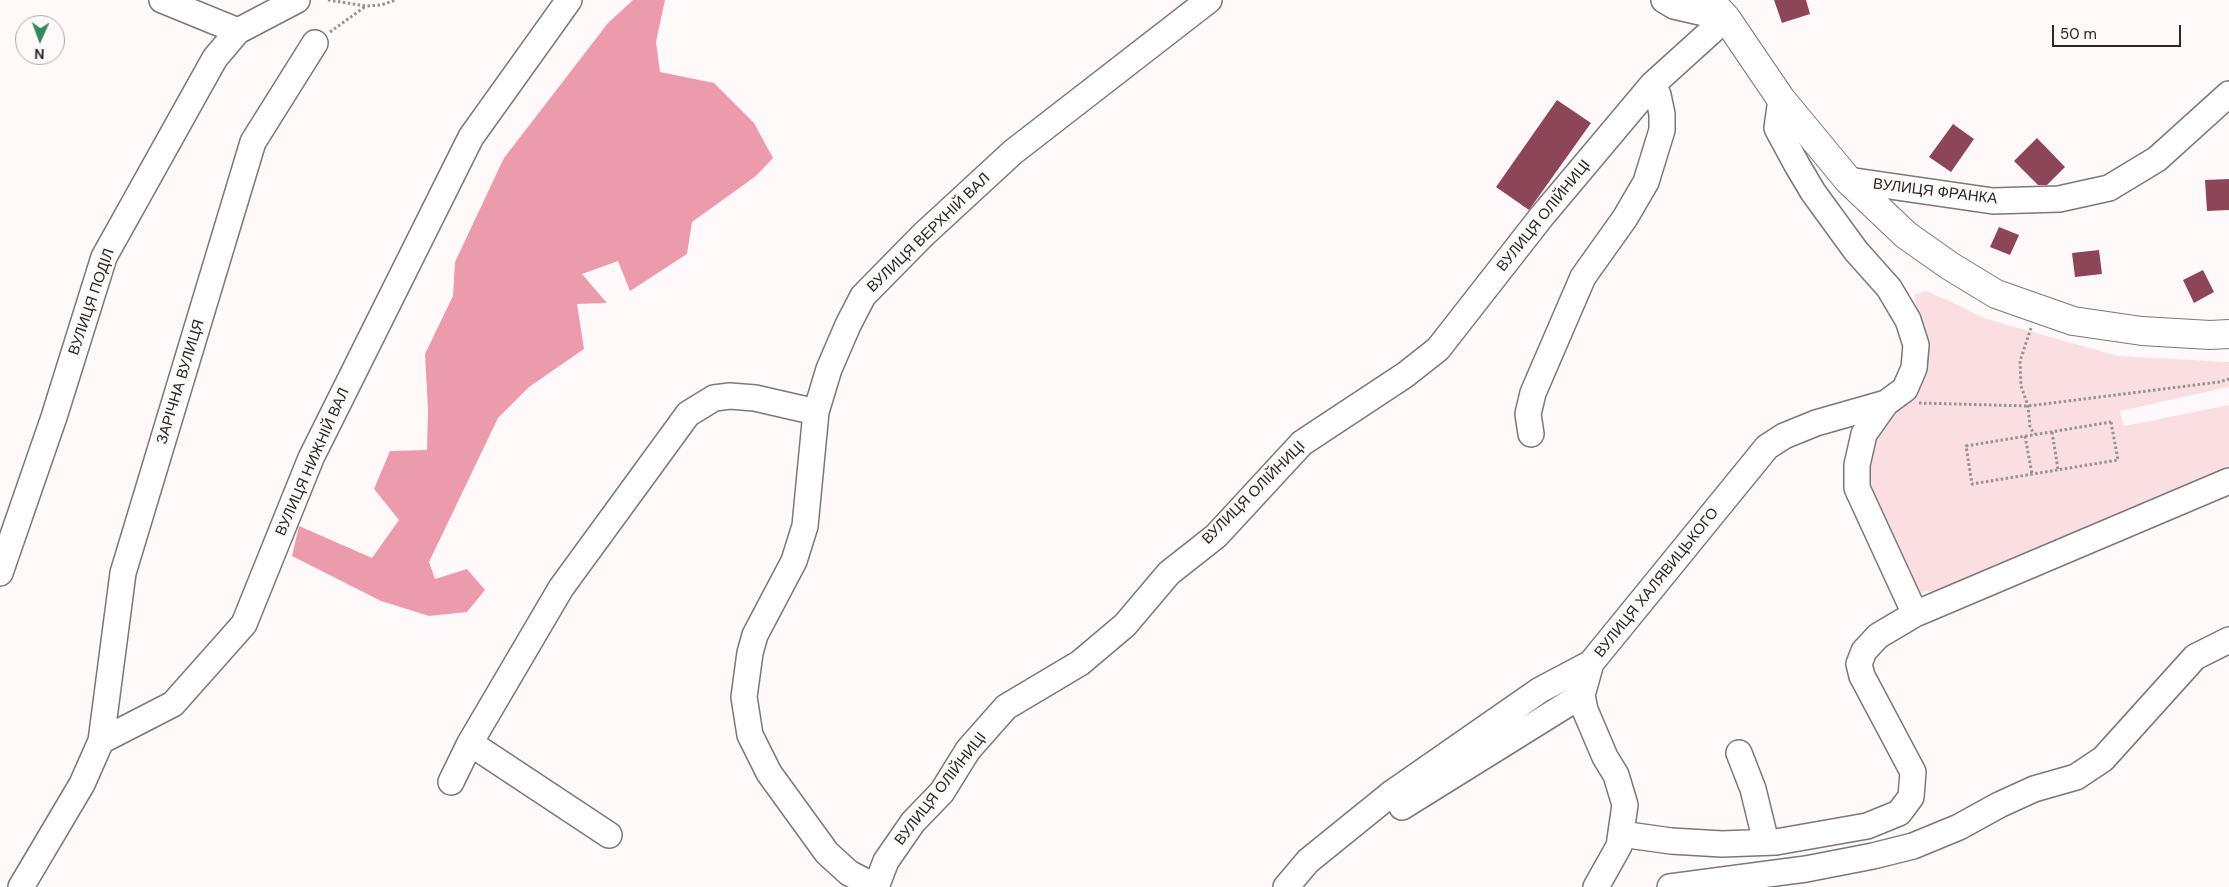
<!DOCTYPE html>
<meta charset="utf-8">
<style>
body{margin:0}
#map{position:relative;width:2229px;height:887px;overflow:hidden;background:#fff9fa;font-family:"DM Sans",sans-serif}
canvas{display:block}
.north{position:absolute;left:15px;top:15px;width:50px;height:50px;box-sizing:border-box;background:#fff9fa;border:1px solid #a9a5a6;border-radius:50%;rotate:182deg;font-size:14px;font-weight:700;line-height:20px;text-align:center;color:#292727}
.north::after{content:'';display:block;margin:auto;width:18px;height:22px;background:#34895d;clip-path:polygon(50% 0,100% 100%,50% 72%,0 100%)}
.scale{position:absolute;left:2052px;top:25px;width:129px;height:22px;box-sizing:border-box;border:2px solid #292727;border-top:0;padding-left:6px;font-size:15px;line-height:18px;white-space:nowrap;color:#292727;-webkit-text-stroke:4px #fff9fa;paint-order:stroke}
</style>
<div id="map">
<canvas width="2229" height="887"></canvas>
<div class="north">N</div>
<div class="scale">50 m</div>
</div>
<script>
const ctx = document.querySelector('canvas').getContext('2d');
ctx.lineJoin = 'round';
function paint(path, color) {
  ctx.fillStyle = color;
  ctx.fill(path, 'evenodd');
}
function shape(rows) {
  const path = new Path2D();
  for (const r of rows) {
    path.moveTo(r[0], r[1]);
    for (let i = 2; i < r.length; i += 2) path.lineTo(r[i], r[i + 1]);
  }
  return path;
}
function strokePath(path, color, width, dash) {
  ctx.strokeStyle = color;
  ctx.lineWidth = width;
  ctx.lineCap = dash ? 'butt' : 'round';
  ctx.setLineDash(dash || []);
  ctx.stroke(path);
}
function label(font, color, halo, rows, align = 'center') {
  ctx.font = font + ' "DM Sans",sans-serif';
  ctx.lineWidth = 5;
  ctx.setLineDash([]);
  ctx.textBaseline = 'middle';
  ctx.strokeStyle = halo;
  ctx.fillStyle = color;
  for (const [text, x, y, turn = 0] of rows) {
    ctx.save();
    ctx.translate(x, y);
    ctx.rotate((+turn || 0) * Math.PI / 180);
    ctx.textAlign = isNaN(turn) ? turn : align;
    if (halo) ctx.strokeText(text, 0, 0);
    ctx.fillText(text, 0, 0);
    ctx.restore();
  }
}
paint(shape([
 [1926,291,1954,303,1983,318,2118,356,2229,362,2229,387,2120,411,2124,426,2229,405,2229,466,2050,547,1938,591,1918,592,1864,491,1869,446,1884,423,1919,386,1927,364,1925,342,1914,295]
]), '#fadee2');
paint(shape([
 [633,0,665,0,656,42,660,72,714,83,754,123,773,158,756,176,692,222,687,254,630,291,618,261,582,274,607,303,577,304,584,349,529,387,498,418,429,562,435,579,467,569,485,590,467,612,429,616,381,601,292,556,299,526,372,558,399,520,374,489,390,451,427,450,428,411,425,354,453,296,455,262,504,158,608,23]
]), '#eb9bab');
paint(shape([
 [1774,0,1806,0,1810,14,1782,23],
 [1557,100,1591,123,1529,210,1496,187],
 [1953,124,1974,139,1951,172,1929,157],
 [2037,138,2065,167,2047,185,2038,185,2014,161],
 [2229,179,2229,210,2207,211,2205,180],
 [1999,227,2019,235,2010,255,1990,247],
 [2099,250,2102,274,2075,277,2072,253],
 [2203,270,2214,292,2194,303,2183,280]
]), '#8c4657');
const minor = shape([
 [162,0,238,31],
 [1664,0,1674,6,1726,18],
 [1781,99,1777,128,1797,165,1813,192,1856,251,1889,288,1908,320,1916,345,1914,368,1905,389,1886,403,1864,434,1857,465,1857,488,1915,614],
 [1848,180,1993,201,2059,199,2109,188,2157,159,2229,94],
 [1531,434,1528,414,1533,393,1583,277,1625,218,1646,182,1662,130,1662,114,1658,95,1652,85],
 [0,573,54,417,104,257,215,58,238,31,297,0],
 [1591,663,1582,695,1585,710,1605,757,1616,775,1625,805,1619,846,1596,887],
 [101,741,123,573,253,142,315,43],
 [470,743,609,835],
 [1739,753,1753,789,1766,842],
 [451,782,470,743,561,588,688,414,714,398,730,396,755,398,816,412],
 [1402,807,1582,695],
 [1621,834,1671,841,1722,844,1776,842,1867,826,1899,813,1911,797,1913,772,1862,676,1859,664,1864,651,1878,636,1915,614,2229,481],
 [21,887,82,784,101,741,173,704,244,624,311,458,471,137,569,0],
 [876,887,886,861,913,822,942,792,968,750,1006,707,1080,663,1125,625,1169,573,1216,536,1302,443,1405,375,1438,349,1542,216,1652,85,1726,18],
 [876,887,849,873,827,853,769,773,750,735,744,697,750,653,755,635,794,561,805,526,816,412,829,369,848,325,863,296,923,235,1013,152,1209,0],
 [1286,887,1308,861,1392,793,1540,690,1591,663,1767,447,1784,436,1816,423,1886,403],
 [1670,887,1806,869,1873,856,1913,846,1959,827,1999,805,2034,789,2076,777,2103,759,2195,657,2229,640]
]);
const major = shape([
 [1709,0,1726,18,1781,99,1848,180,1906,235,1950,266,1996,294,2073,321,2142,331,2210,335,2229,334]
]);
strokePath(minor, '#7c7778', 28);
strokePath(major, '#7c7778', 30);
strokePath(shape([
 [328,0,366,6,381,5,396,0],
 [330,32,366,6],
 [2031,328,2020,361,2021,386,2028,406,2030,428,2035,434],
 [1919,403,2028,406,2219,382,2229,379],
 [2111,422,2118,460,1972,484,1966,446,2111,422],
 [2052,432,2058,469],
 [2025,436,2032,474]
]), '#979393', 3, [2.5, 2.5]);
strokePath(minor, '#fff', 25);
strokePath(major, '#fff', 28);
label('15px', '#292727', '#fff9fa', [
 ["ВУЛИЦЯ ФРАНКА",1935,192,7],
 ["ВУЛИЦЯ ОЛІЙНИЦІ",1544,216,-51],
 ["ВУЛИЦЯ ВЕРХНІЙ ВАЛ",929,233,-44],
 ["ВУЛИЦЯ ПОДІЛ",92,302,-71],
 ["ЗАРІЧНА ВУЛИЦЯ",181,382,-73],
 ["ВУЛИЦЯ НИЖНІЙ ВАЛ",313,462,-66],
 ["ВУЛИЦЯ ОЛІЙНИЦІ",1254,493,-45],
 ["ВУЛИЦЯ ХАЛЯВИЦЬКОГО",1657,583,-51],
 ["ВУЛИЦЯ ОЛІЙНИЦІ",941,789,-52]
]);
</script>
